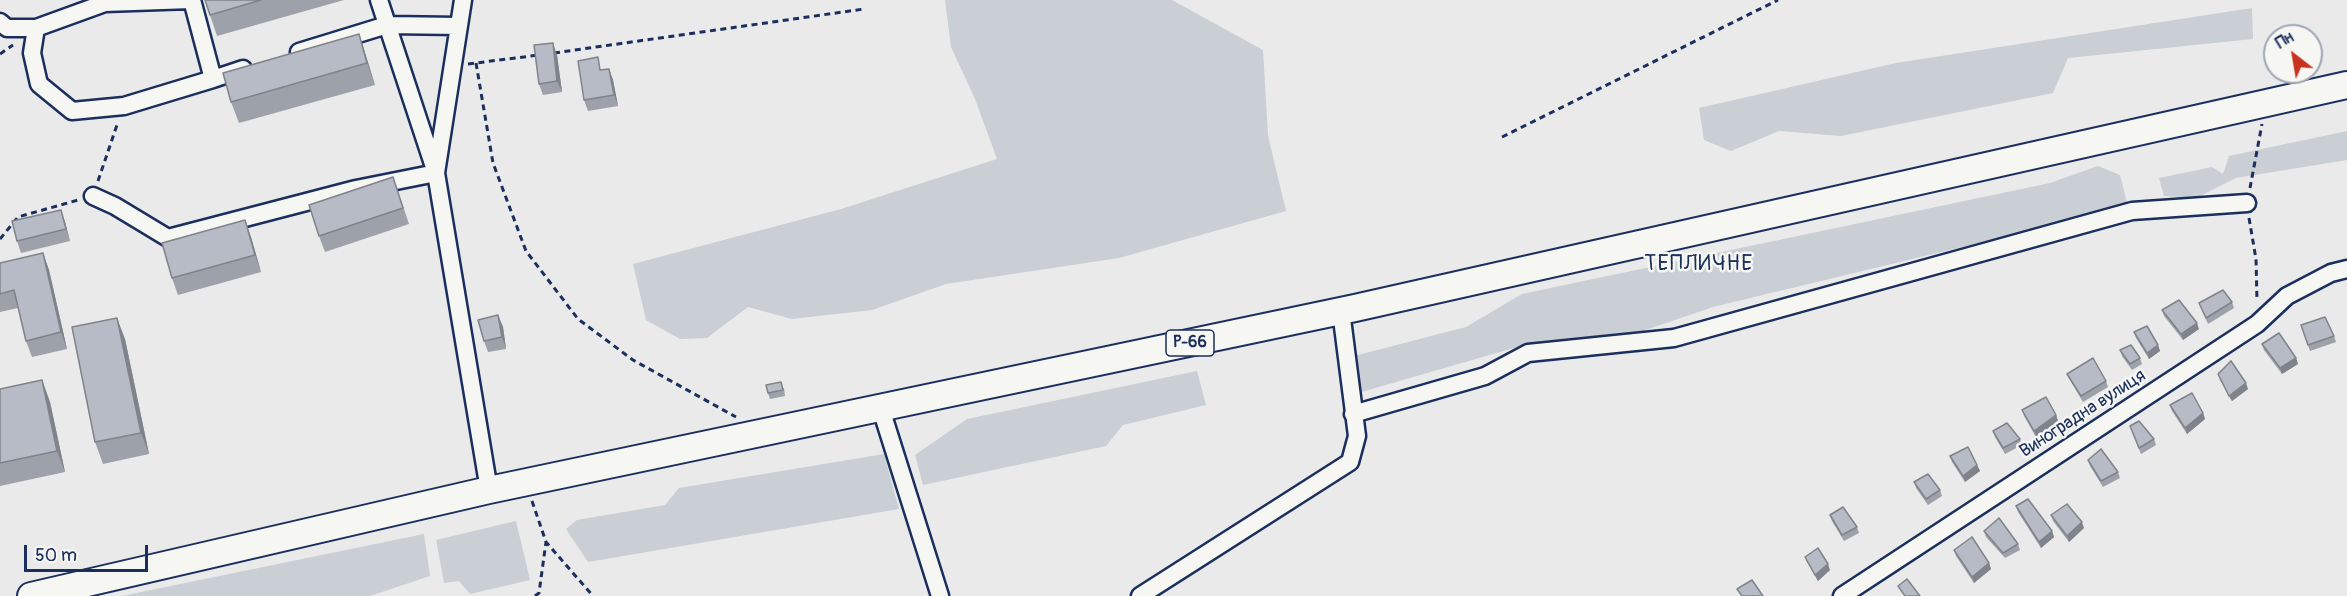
<!DOCTYPE html>
<meta charset="utf-8">
<style>
body{margin:0}
#map{position:relative;width:2347px;height:596px;overflow:hidden;background:#e9eae9;font-family:Pangolin,sans-serif}
canvas{display:block}
.north{position:absolute;left:2263px;top:24px;width:60px;height:60px;box-sizing:border-box;background:#f6f6f2;border:2px solid #9ea6b7;border-radius:50%;rotate:329deg;font-size:16px;font-weight:700;line-height:24px;text-align:center;color:#1b2f5e}
.north::after{content:'';display:block;margin:auto;width:21px;height:27px;background:#c8321e;clip-path:polygon(50% 0,100% 100%,50% 72%,0 100%)}
.scale{position:absolute;left:24px;top:545px;width:124px;height:27px;box-sizing:border-box;border:3px solid #1b2f5e;border-top:0;padding-left:8px;font-size:18px;line-height:21px;white-space:nowrap;color:#1b2f5e;-webkit-text-stroke:4px #f6f6f2;paint-order:stroke}
</style>
<div id="map">
<canvas width="2347" height="596"></canvas>
<div class="north">Пн</div>
<div class="scale">50 m</div>
</div>
<script>
const ctx = document.querySelector('canvas').getContext('2d');
ctx.lineJoin = 'round';
function paint(path, color) {
  ctx.fillStyle = color;
  ctx.fill(path, 'evenodd');
}
function shape(rows) {
  const path = new Path2D();
  for (const r of rows) {
    path.moveTo(r[0], r[1]);
    for (let i = 2; i < r.length; i += 2) path.lineTo(r[i], r[i + 1]);
  }
  return path;
}
function strokePath(path, color, width, dash) {
  ctx.strokeStyle = color;
  ctx.lineWidth = width;
  ctx.lineCap = dash ? 'butt' : 'round';
  ctx.setLineDash(dash || []);
  ctx.stroke(path);
}
function label(font, color, halo, rows, align = 'center') {
  ctx.font = font + ' Pangolin,sans-serif';
  ctx.lineWidth = 5;
  ctx.setLineDash([]);
  ctx.textBaseline = 'middle';
  ctx.strokeStyle = halo;
  ctx.fillStyle = color;
  for (const [text, x, y, turn = 0] of rows) {
    ctx.save();
    ctx.translate(x, y);
    ctx.rotate((+turn || 0) * Math.PI / 180);
    ctx.textAlign = isNaN(turn) ? turn : align;
    if (halo) ctx.strokeText(text, 0, 0);
    ctx.fillText(text, 0, 0);
    ctx.restore();
  }
}
paint(shape([
 [945,0,1172,0,1263,50,1268,136,1286,211,1119,258,946,284,872,310,792,319,748,307,707,338,680,339,646,320,633,264,841,209,997,159,975,99,951,47],
 [2252,8,2253,39,2068,58,2053,93,1841,136,1779,131,1731,151,1704,140,1699,108,1896,63],
 [2347,131,2347,160,2236,178,2196,198,2164,196,2159,178,2212,167,2223,174,2229,156],
 [2098,166,2120,175,2128,207,1713,307,1628,336,1531,343,1358,393,1354,356,1466,327,1522,294,2050,183],
 [1197,371,1206,405,1123,425,1106,446,923,485,915,455,967,419],
 [884,454,899,509,588,562,566,529,577,520,665,505,679,488],
 [516,521,530,580,470,594,459,581,444,583,436,540],
 [424,534,430,576,370,596,122,596]
]), '#caced5');
const minor = shape([
 [192,0,213,79,243,69],
 [379,0,436,173,489,490],
 [0,22,7,28,36,28,105,3,191,0],
 [36,28,32,53,39,84,72,111,124,106,213,79],
 [299,52,387,25,459,26],
 [93,196,115,206,168,238,356,189,436,173,463,0],
 [881,409,940,596],
 [1353,414,1485,376,1528,353,1674,338,2132,211,2247,203],
 [1140,596,1350,462,1357,436,1341,311],
 [1842,596,2257,324,2287,296,2331,273,2347,269]
]);
const primary = shape([
 [31,596,489,490,1355,308,2347,85]
]);
strokePath(minor, '#1b2f5e', 21);
strokePath(primary, '#1b2f5e', 30);
strokePath(shape([
 [554,53,864,9],
 [0,54,13,45],
 [476,63,493,163,526,251,578,319,633,360,736,417],
 [468,64,539,55],
 [1502,137,1778,0],
 [98,181,118,122],
 [2250,188,2262,124],
 [2249,218,2256,259,2257,301],
 [0,239,18,217,78,200],
 [532,501,546,542,593,596],
 [535,596,539,593,546,542]
]), '#1b2f5e', 3, [6, 4.5]);
strokePath(minor, '#f6f6f2', 16);
strokePath(primary, '#f6f6f2', 26);
paint(shape([
 [205,0,344,0,217,36],
 [359,34,366,56,375,85,239,123,231,102],
 [557,55,562,92,543,95,539,84],
 [609,69,613,80,618,106,588,111,584,100,602,70],
 [399,194,409,224,325,252,319,236],
 [65,222,70,241,21,253,17,241],
 [251,237,261,272,178,295,172,278],
 [43,253,49,270,67,349,32,357,26,341,18,308,0,312,0,263],
 [2232,302,2234,308,2208,324,2199,303],
 [2162,310,2199,329,2183,340,2164,316],
 [498,315,503,327,506,349,488,352,484,341],
 [2301,325,2334,336,2336,342,2310,351],
 [2134,332,2158,345,2160,351,2149,359,2136,338],
 [125,339,149,454,103,464,95,442],
 [2262,344,2296,358,2298,364,2282,374,2264,350],
 [2120,350,2140,358,2142,364,2132,370,2122,356],
 [2067,374,2106,381,2108,387,2083,402,2070,380],
 [2218,374,2248,389,2232,401,2220,380],
 [42,380,50,402,65,472,0,486,0,389],
 [784,388,785,396,770,399,768,393],
 [2170,405,2203,413,2205,419,2187,434,2172,411],
 [2022,410,2056,415,2058,421,2036,437,2024,416],
 [2130,426,2154,439,2156,445,2141,454],
 [1993,431,2020,439,2022,445,2005,454,1995,437],
 [1950,456,1977,465,1980,471,1965,482,1952,462],
 [2088,460,2118,472,2120,478,2103,487,2090,466],
 [1914,482,1940,490,1942,496,1928,505,1916,488],
 [2016,506,2052,531,2054,537,2041,548,2018,512],
 [1830,515,1857,527,1859,533,1844,541,1832,521],
 [2051,515,2084,528,2069,542,2053,521],
 [1984,531,2018,544,2020,550,2005,558,1986,537],
 [1954,550,1989,563,1991,569,1974,583,1956,556],
 [1805,557,1830,570,1818,581,1807,562]
]), '#9da1aa');
paint(shape([
 [359,34,366,56,375,85,367,63],
 [553,43,557,55,562,92,557,81],
 [609,69,613,80,618,106,614,95],
 [61,210,65,222,70,241,66,229],
 [245,220,251,237,261,272,255,255],
 [43,253,49,270,67,349,61,332],
 [498,315,503,327,506,349,502,337],
 [117,318,125,339,149,454,141,433],
 [2197,323,2199,329,2183,340,2181,334],
 [2158,345,2160,351,2149,359,2147,353],
 [2296,358,2298,364,2282,374,2280,368],
 [42,380,50,402,65,472,57,451],
 [2246,383,2248,389,2232,401,2229,396],
 [2203,413,2205,419,2187,434,2185,428],
 [2056,415,2058,421,2036,437,2034,431],
 [1977,465,1980,471,1965,482,1963,476],
 [2082,522,2084,528,2069,542,2067,536],
 [2052,531,2054,537,2041,548,2039,542],
 [1989,563,1991,569,1974,583,1972,577],
 [1828,564,1830,570,1818,581,1815,575]
]), '#7f838b');
const building = shape([
 [205,0,261,0,210,15,205,0],
 [359,34,367,63,231,102,223,73,359,34],
 [553,43,557,81,539,84,534,45,553,43],
 [598,57,600,70,609,69,614,95,584,100,578,61,598,57],
 [393,177,403,208,319,236,309,205,393,177],
 [61,210,66,229,17,241,12,221,61,210],
 [245,220,255,255,172,278,162,243,245,220],
 [43,253,61,332,26,341,14,290,0,294,0,263,43,253],
 [2223,290,2232,302,2206,318,2199,303,2223,290],
 [2179,300,2197,323,2181,334,2162,310,2179,300],
 [498,315,502,337,484,341,478,320,498,315],
 [2325,317,2334,336,2308,345,2301,325,2325,317],
 [117,318,141,433,95,442,72,327,117,318],
 [2147,326,2158,345,2147,353,2134,332,2147,326],
 [2279,333,2296,358,2280,368,2262,344,2279,333],
 [2131,345,2140,358,2130,364,2120,350,2131,345],
 [2093,358,2106,381,2081,396,2067,374,2093,358],
 [2231,361,2246,383,2229,396,2218,374,2231,361],
 [42,380,57,451,0,463,0,389,42,380],
 [781,382,783,390,768,393,766,385,781,382],
 [2192,393,2203,413,2185,428,2170,405,2192,393],
 [2046,397,2056,415,2034,431,2022,410,2046,397],
 [2139,421,2154,439,2139,448,2130,426,2139,421],
 [2007,423,2020,439,2003,448,1993,431,2007,423],
 [1968,447,1977,465,1963,476,1950,456,1968,447],
 [2101,449,2118,472,2101,481,2088,460,2101,449],
 [1928,474,1940,490,1926,499,1914,482,1928,474],
 [2028,499,2052,531,2039,542,2016,506,2028,499],
 [2067,504,2082,522,2067,536,2051,515,2067,504],
 [1843,507,1857,527,1842,535,1830,515,1843,507],
 [1999,518,2018,544,2003,553,1984,531,1999,518],
 [1972,537,1989,563,1972,577,1954,550,1972,537],
 [1818,548,1828,564,1815,575,1805,557,1818,548],
 [1907,579,1920,596,1905,596,1898,586,1907,579],
 [1752,580,1763,596,1742,596,1737,589,1752,580]
]);
paint(building, '#b6bbc6');
strokePath(building, '#7f838b', 1.5);
for (const [x, y, w] of [
 [1190,343,48]
]) {
  const box = new Path2D();
  box.roundRect(x - w / 2, y - 13, w, 26, 4.5);
  ctx.fillStyle = '#f6f6f2';
  ctx.fill(box);
  strokePath(box, '#1b2f5e', 1.5);
}
label('bold 16px', '#1b2f5e', null, [
 ["Р-66",1190,343]
]);
label('18px', '#1b2f5e', '#f6f6f2', [
 ["Виноградна вулиця",2083,414,-33]
]);
ctx.letterSpacing = '1.5px';
label('21px', '#1b2f5e', '#f6f6f2', [
 ["ТЕПЛИЧНЕ",1699,265]
]);
ctx.letterSpacing = '0px';
</script>
